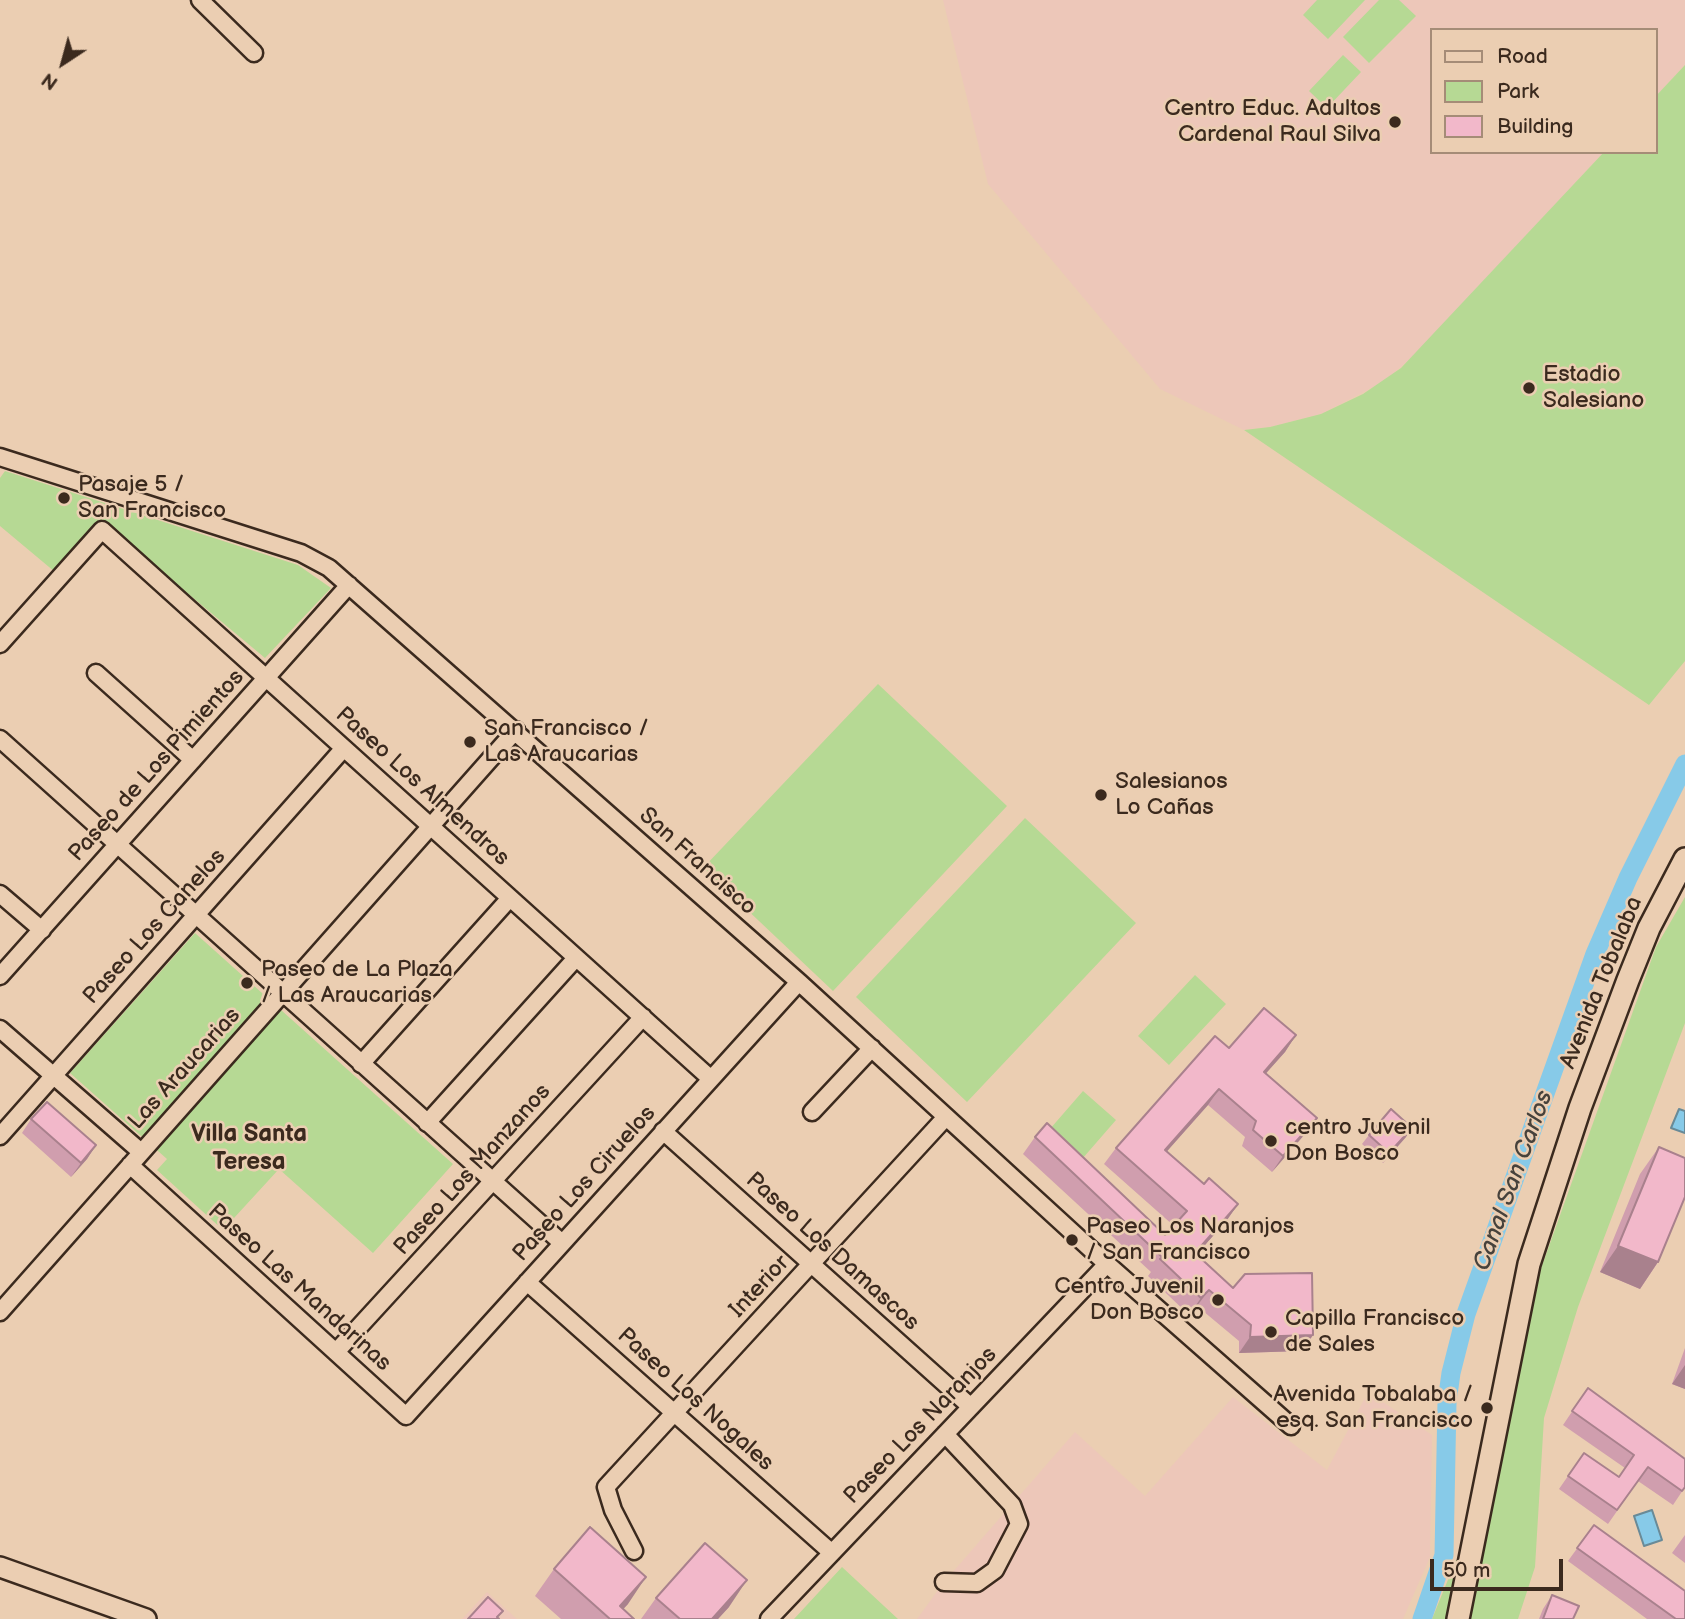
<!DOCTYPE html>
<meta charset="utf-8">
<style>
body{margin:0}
#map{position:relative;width:1685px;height:1619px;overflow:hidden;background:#ebceb2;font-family:"Balsamiq Sans",sans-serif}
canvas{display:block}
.legend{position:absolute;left:1430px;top:28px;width:228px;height:126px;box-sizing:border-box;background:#ebceb2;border:2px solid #a58c77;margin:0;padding:9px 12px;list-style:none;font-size:21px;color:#3b2a1e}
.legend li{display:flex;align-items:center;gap:14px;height:35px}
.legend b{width:35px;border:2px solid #a58c77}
.north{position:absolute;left:28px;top:28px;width:70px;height:70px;-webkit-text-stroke:5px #ebceb2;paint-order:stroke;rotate:216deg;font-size:19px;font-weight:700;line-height:28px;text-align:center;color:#3b2a1e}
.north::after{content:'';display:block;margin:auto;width:24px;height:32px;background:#3b2a1e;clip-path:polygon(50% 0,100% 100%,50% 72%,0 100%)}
.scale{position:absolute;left:1430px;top:1559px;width:133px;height:32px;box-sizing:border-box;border:4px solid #3b2a1e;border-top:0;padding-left:9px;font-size:21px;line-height:24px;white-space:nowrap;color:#3b2a1e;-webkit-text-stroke:5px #ebceb2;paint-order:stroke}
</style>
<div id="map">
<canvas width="1685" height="1619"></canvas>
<ul class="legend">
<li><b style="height:9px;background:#ebceb2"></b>Road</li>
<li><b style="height:19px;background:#b6d994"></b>Park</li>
<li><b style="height:19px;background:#f2b8ca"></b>Building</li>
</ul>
<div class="north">N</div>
<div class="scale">50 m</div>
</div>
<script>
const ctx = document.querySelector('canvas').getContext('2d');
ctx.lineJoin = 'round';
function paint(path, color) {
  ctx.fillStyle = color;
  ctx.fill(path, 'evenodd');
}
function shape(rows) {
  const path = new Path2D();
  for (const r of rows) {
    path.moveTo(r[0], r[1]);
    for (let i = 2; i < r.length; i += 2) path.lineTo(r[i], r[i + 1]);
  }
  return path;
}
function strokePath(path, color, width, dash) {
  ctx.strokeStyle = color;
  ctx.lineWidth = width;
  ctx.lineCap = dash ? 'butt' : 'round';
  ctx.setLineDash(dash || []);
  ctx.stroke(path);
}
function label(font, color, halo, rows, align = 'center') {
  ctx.font = font + ' "Balsamiq Sans",sans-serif';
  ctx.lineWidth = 5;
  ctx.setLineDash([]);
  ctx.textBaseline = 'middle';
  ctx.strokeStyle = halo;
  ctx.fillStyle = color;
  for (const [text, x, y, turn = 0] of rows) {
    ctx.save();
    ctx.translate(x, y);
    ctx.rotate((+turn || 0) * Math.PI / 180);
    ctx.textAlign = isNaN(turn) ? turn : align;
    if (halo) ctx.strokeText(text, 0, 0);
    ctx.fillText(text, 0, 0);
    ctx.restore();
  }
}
paint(shape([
 [943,0,1685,0,1685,65,1655,97,1655,30,1431,30,1431,152,1604,152,1418,352,1383,382,1321,414,1270,427,1244,430,1160,389,988,184],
 [1368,1392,1432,1435,1430,1557,1403,1619,917,1619,944,1582,1075,1432,1145,1496,1233,1397,1327,1470],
 [487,1592,517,1619,462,1619]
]), '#edc7b9');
paint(shape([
 [1317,0,1365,0,1328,39,1303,15],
 [1379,0,1399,0,1416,16,1369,63,1343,37],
 [1343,55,1361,72,1327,108,1309,91],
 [1685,65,1685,661,1649,705,1244,430,1270,427,1321,414,1363,394,1401,368,1604,152,1655,152,1655,97],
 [5,471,298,565,331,588,265,658,101,521,55,572,0,526,0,478],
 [878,684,1007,806,833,991,703,868],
 [1025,818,1136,923,967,1102,856,997],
 [1685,897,1685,1023,1578,1307,1544,1418,1535,1567,1518,1619,1467,1619,1539,1274,1656,947],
 [195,933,453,1164,373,1253,279,1169,223,1230,157,1170,167,1159,70,1073],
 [1195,975,1226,1004,1169,1065,1138,1036],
 [1083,1091,1116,1120,1076,1166,1043,1137],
 [1456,1560,1461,1562,1450,1619,1432,1619],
 [842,1567,898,1619,794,1619]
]), '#b6d994');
const water = shape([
 [1679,1109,1685,1111,1685,1133,1671,1128,1679,1109],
 [1652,1510,1662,1540,1644,1546,1634,1516,1652,1510]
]);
paint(water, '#87cae8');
strokePath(water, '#698a97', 2);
strokePath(shape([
 [1422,1619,1444,1555,1447,1402,1451,1373,1466,1314,1595,954,1628,878,1685,764]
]), '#87cae8', 19);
const minor = shape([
 [200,0,254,53],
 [0,457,301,553,329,568,799,982,1107,1264,1291,1426],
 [0,644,102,530,711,1079],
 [96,673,193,760],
 [0,739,562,1243],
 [0,894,42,930],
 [0,976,349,585],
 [0,1029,141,1152],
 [361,1064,510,898],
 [812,1112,872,1048],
 [427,1123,576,958],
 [663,1131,971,1407],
 [0,1136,344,748],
 [130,1165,406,1416,799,982],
 [527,1282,832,1553],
 [0,1312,516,730],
 [336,1352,643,1017],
 [634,1551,613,1510,606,1487,946,1117],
 [944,1582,977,1583,995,1570,1019,1524,1012,1505,945,1434],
 [769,1619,1107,1264]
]);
const tertiary = shape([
 [0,1567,146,1619]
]);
const secondary = shape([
 [1458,1619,1529,1264,1580,1108,1628,980,1649,928,1685,859]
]);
strokePath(minor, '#3b2a1e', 21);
strokePath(tertiary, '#3b2a1e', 24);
strokePath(secondary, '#3b2a1e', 26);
strokePath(minor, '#ebceb2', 16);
strokePath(tertiary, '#ebceb2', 19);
strokePath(secondary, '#ebceb2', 21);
paint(shape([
 [1296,1035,1285,1052,1266,1073,1317,1118,1305,1134,1272,1172,1242,1146,1245,1137,1208,1105,1167,1151,1204,1184,1238,1204,1227,1220,1197,1254,1233,1288,1313,1335,1302,1351,1239,1353,1239,1341,1197,1306,1189,1315,1148,1276,1151,1272,1023,1154,1035,1137,1165,1235,1174,1226,1104,1164,1116,1148,1229,1048],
 [31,1119,96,1145,87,1159,71,1177,22,1133],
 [1369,1135,1406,1137,1383,1163,1362,1144],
 [1659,1147,1658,1262,1640,1289,1600,1272,1640,1174],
 [1685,1348,1685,1389,1672,1384],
 [1588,1388,1685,1487,1673,1505,1638,1481,1608,1524,1559,1489,1584,1453,1619,1477,1625,1468,1563,1425],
 [1594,1525,1685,1619,1647,1619,1568,1561],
 [1685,1535,1685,1563,1672,1553],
 [554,1569,628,1604,623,1609,634,1619,561,1619,535,1596],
 [1552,1595,1573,1619,1539,1619,1543,1609],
 [656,1598,729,1607,718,1619,641,1619]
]), '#d09eae');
paint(shape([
 [1296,1035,1285,1052,1253,1088,1264,1072],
 [1219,1089,1208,1105,1154,1166,1165,1150],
 [1317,1118,1305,1134,1272,1172,1283,1156],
 [1412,1128,1406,1137,1383,1163,1389,1153],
 [96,1145,87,1159,71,1177,81,1163],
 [1238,1204,1227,1220,1184,1269,1195,1253],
 [1618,1246,1658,1262,1640,1289,1600,1272],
 [1209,1290,1197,1306,1189,1315,1201,1298],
 [1313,1335,1302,1351,1239,1353,1250,1337],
 [1685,1365,1685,1389,1672,1384],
 [646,1577,628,1604,614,1619,620,1606],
 [747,1580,729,1607,718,1619,712,1619]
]), '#a9818d');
const building = shape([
 [1264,1008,1296,1035,1264,1072,1317,1118,1283,1156,1253,1130,1256,1121,1219,1089,1165,1150,1204,1184,1209,1178,1238,1204,1195,1253,1233,1288,1245,1274,1312,1273,1313,1335,1250,1337,1251,1325,1209,1290,1201,1298,1160,1259,1162,1257,1035,1137,1047,1123,1165,1235,1187,1211,1116,1148,1215,1036,1229,1048,1264,1008],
 [47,1102,96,1145,81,1163,31,1119,47,1102],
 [1391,1109,1412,1128,1389,1153,1369,1135,1391,1109],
 [1659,1147,1685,1158,1685,1197,1658,1262,1618,1246,1659,1147],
 [1588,1388,1685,1459,1685,1487,1682,1491,1648,1467,1617,1510,1568,1476,1584,1453,1619,1477,1634,1455,1572,1411,1588,1388],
 [1594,1525,1685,1591,1685,1619,1676,1619,1577,1548,1594,1525],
 [590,1527,646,1577,620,1606,634,1619,610,1619,554,1569,590,1527],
 [705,1543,747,1580,712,1619,680,1619,656,1598,705,1543],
 [1552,1595,1579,1606,1573,1619,1543,1619,1552,1595],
 [488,1597,503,1611,497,1617,499,1619,468,1619,488,1597]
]);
paint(building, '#f2b8ca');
strokePath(building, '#a9818d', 2);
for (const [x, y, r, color] of [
 [1395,122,7,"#3b2a1e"],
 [1529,388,7,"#3b2a1e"],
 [64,498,7,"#3b2a1e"],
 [470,742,7,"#3b2a1e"],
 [1101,795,7,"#3b2a1e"],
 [247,983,7,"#3b2a1e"],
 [1271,1141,7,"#3b2a1e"],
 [1072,1240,7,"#3b2a1e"],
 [1218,1300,7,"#3b2a1e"],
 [1271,1332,7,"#3b2a1e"],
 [1487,1408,7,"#3b2a1e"]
]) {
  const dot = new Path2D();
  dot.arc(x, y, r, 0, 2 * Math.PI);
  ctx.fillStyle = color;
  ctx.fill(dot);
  strokePath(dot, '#ebceb2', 2.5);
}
label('23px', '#3b2a1e', '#ebceb2', [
 ["Centro Educ. Adultos",1381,109,"right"],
 ["Cardenal Raul Silva",1381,135,"right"],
 ["Estadio",1543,375],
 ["Salesiano",1543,401],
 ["Pasaje 5 /",78,485],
 ["San Francisco",78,511],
 ["San Francisco /",484,729],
 ["Las Araucarias",484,755],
 ["Salesianos",1115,782],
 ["Lo Cañas",1115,808],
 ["Paseo de La Plaza",261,970],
 ["/ Las Araucarias",261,996],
 ["centro Juvenil",1285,1128],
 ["Don Bosco",1285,1154],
 ["Paseo Los Naranjos",1086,1227],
 ["/ San Francisco",1086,1253],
 ["Centro Juvenil",1204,1287,"right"],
 ["Don Bosco",1204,1313,"right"],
 ["Capilla Francisco",1285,1319],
 ["de Sales",1285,1345],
 ["Avenida Tobalaba /",1473,1395,"right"],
 ["esq. San Francisco",1473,1421,"right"]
], 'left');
label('23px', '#3b2a1e', '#ebceb2', [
 ["Paseo de Los Pimientos",157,766,-48],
 ["Paseo Los Almendros",422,787,42],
 ["San Francisco",697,862,42],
 ["Paseo Los Canelos",155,927,-48],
 ["Avenida Tobalaba",1602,983,-68],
 ["Las Araucarias",185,1069,-48],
 ["Paseo Los Manzanos",473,1170,-48],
 ["Paseo Los Ciruelos",585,1184,-48],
 ["Paseo Los Damascos",832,1252,42],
 ["Interior",760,1287,-47],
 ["Paseo Las Mandarinas",299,1288,42],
 ["Paseo Los Nogales",695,1400,42],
 ["Paseo Los Naranjos",921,1426,-46]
]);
label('bold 24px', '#3b2a1e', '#ebceb2', [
 ["Villa Santa",249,1135],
 ["Teresa",249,1163]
]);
label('italic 24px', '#46423c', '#ebceb2', [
 ["Canal San Carlos",1514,1181,-70]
]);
</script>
